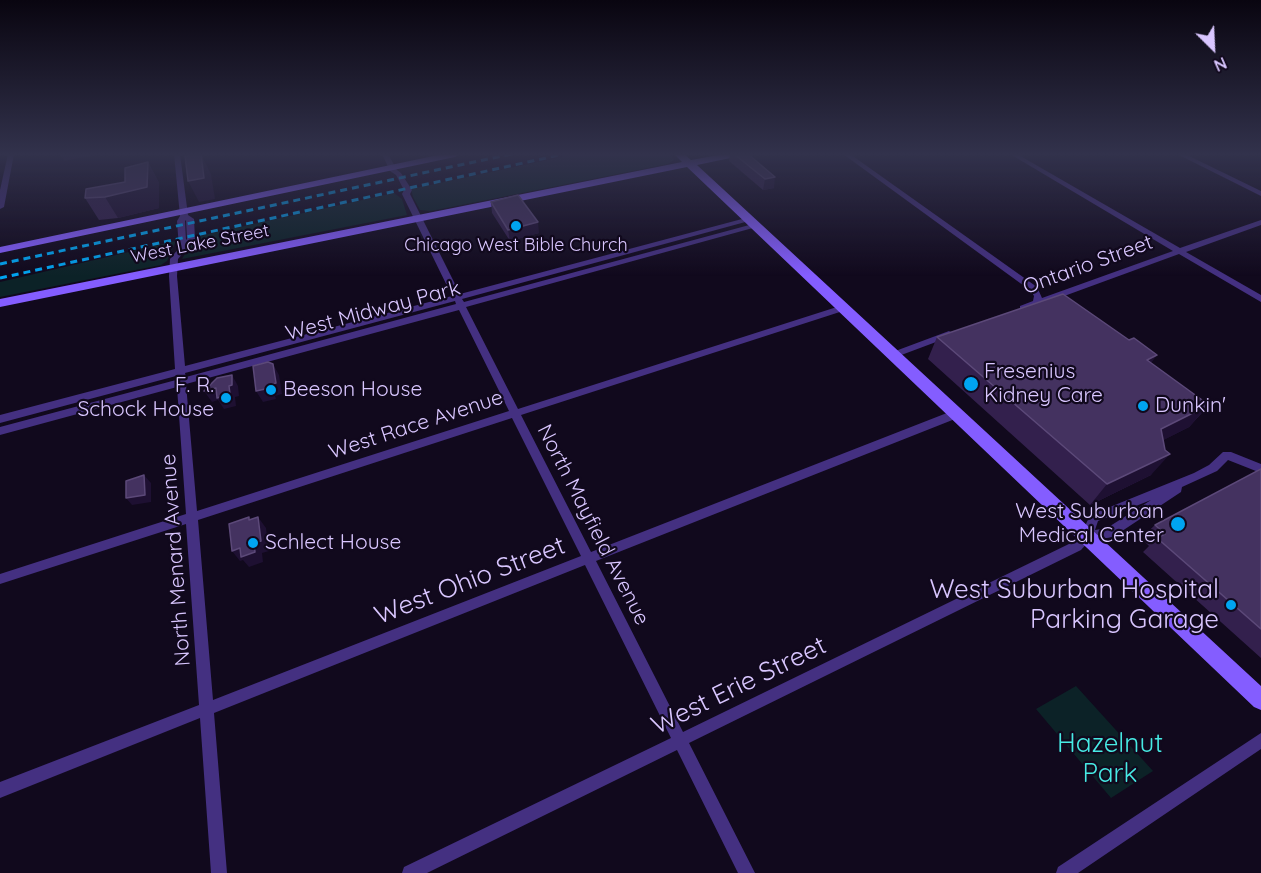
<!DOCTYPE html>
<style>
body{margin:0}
#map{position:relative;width:1261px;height:873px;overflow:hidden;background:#11091d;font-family:Quicksand,sans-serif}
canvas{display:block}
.north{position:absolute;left:1183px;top:18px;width:60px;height:60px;-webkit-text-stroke:4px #11091d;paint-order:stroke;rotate:156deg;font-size:16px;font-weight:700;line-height:24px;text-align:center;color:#d9c6ff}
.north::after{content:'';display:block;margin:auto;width:21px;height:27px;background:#d9c6ff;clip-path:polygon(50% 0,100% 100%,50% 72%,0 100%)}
</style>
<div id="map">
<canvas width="1261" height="873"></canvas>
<div class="north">N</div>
</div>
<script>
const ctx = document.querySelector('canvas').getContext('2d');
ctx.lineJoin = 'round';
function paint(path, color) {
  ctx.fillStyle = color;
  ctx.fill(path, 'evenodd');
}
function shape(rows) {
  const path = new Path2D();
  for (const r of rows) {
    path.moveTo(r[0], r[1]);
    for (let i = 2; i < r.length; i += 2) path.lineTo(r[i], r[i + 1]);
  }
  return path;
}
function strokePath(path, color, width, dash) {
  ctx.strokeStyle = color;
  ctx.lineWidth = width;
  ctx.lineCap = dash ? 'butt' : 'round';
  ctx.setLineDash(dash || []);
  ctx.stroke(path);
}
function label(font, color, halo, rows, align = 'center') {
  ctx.font = font + ' Quicksand,sans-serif';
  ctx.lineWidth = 4.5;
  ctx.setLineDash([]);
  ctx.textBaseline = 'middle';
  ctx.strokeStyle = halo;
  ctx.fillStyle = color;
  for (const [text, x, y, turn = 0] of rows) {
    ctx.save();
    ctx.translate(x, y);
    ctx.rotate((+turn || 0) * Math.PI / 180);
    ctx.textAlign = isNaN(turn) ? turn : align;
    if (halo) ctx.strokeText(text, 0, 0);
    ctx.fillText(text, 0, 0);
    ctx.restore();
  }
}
paint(shape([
 [576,154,670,154,674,160,668,164,431,211,420,210,413,197,411,189],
 [394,193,402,199,407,215,182,259,195,237],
 [176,241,167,261,161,265,0,297,0,282],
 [1076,686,1153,771,1111,798,1036,709]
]), '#0c2227');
paint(shape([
 [8,154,14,154,4,207,0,209,0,190,8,154],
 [174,154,180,154,188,215,194,219,195,239,178,259,177,276,185,366,452,296,402,194,404,190,396,175,390,171,382,154,388,154,397,170,401,173,412,190,410,194,460,294,742,219,749,221,462,299,464,302,753,224,756,224,760,226,466,307,518,409,840,306,846,306,846,310,521,415,591,552,952,411,960,411,961,414,960,417,596,561,683,732,1073,542,1082,533,1090,515,1194,473,1209,465,1223,452,1231,452,1261,464,1261,473,1228,460,1217,471,1182,487,1181,492,1113,537,1089,541,1081,550,689,743,755,873,738,873,677,750,427,873,402,873,404,867,671,738,585,565,214,713,227,873,211,873,200,718,0,798,0,782,199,705,186,524,0,584,0,574,186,514,177,387,0,435,0,427,176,380,176,376,0,423,0,415,175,369,169,276,170,259,179,248,177,221,180,216,174,154],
 [186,220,187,239,186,240,185,221,186,220],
 [455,301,456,304,186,377,185,373,455,301],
 [459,310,509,411,197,511,186,384,459,310],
 [512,418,581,556,213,700,198,520,512,418],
 [1151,500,1107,528,1095,530,1098,521,1151,500],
 [843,154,850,154,1037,287,1042,298,1173,251,1010,154,1017,154,1180,248,1261,220,1261,225,1186,252,1261,295,1261,302,1179,254,1026,310,1020,310,1020,306,1033,301,1034,296,1031,291,843,154],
 [1177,154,1185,154,1261,191,1261,196,1177,154],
 [949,331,954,334,952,336,896,357,890,357,888,355,890,353,949,331],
 [1261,733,1261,749,1078,873,1056,873,1058,867,1261,733]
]), '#443081');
paint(shape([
 [443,154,460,154,455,157,0,253,0,247,443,154],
 [674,154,684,154,691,160,724,154,742,154,740,156,697,165,1261,686,1261,710,1254,707,687,167,0,307,0,299,682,162,674,154]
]), '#845dff');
strokePath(shape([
 [0,264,511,154],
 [0,278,564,154]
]), '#00a4f1', 3, [7, 5]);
paint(shape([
 [730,154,748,154,774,188,763,190,729,161],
 [148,162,159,183,159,208,118,218,99,220,85,198,125,182],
 [491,202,539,233,510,241,492,213],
 [937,337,1151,363,1209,405,1189,427,1163,440,1151,475,1090,505,928,359],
 [1261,469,1261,658,1143,552,1149,546,1141,538,1155,525]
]), '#33204d');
paint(shape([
 [60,154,91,154,91,156,64,161],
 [201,154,211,174,215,199,199,202,188,181],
 [148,162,159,183,159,208,118,218,105,197],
 [775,177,774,188,763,190,765,179],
 [538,222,539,233,510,241,508,230],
 [1157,355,1141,377,1147,360],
 [273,364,279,375,282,394,275,396,276,399,263,402,256,391],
 [232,375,238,386,239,396,235,397,236,406,224,409,218,400,212,402,204,391,229,386],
 [1209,405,1189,427,1142,451,1161,429],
 [1170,454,1151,475,1090,505,1107,484],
 [144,475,151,483,151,502,132,505,126,498],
 [258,517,266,528,269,551,262,553,263,562,249,567,243,560,240,561,232,551,254,543]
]), '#1e1032');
const building = shape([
 [198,154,201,154,204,178,188,181,185,156,198,154],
 [734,154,748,154,775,177,765,179,734,154],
 [148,162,147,187,105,197,85,198,86,189,125,182,125,168,148,162],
 [518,195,538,222,508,230,491,202,518,195],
 [1063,294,1129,340,1134,338,1157,355,1147,360,1209,405,1161,429,1165,450,1170,454,1107,484,937,337,1063,294],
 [268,362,273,364,276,383,269,385,270,388,256,391,253,366,268,362],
 [232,375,232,385,229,386,230,394,217,398,216,388,204,391,217,378,232,375],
 [1261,469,1261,629,1157,538,1165,534,1155,525,1261,469],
 [144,475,145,495,126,498,126,481,144,475],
 [249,517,249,520,258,517,261,541,254,543,255,552,241,557,240,548,232,551,229,524,249,517]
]);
paint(building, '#443260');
strokePath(building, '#5c4979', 1.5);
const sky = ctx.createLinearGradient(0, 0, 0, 276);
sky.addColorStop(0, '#090510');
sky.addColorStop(0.56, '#32324c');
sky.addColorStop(1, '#32324c00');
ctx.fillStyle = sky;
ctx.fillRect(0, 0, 1261, 276);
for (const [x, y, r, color] of [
 [516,226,6,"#00a4f1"],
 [971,384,8,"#00a4f1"],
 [271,390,6,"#00a4f1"],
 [226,398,6,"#00a4f1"],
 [1143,406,6,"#00a4f1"],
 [1178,524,8,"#00a4f1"],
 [253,543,6,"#00a4f1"],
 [1231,605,6,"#00a4f1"]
]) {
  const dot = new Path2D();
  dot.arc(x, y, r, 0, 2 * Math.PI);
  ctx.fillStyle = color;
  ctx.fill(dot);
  strokePath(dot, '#11091d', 2);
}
label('18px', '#d9c6ff', '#11091d', [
 ["West Lake Street",200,244,-11]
]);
label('18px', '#d9c6ff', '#11091d', [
 ["Chicago West Bible Church",516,246]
]);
label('21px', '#d9c6ff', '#11091d', [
 ["Ontario Street",1088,265,-20],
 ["West Midway Park",373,311,-15],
 ["West Race Avenue",416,425,-18],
 ["North Mayfield Avenue",593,525,63],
 ["North Menard Avenue",176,560,-94]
]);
label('21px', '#d9c6ff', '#11091d', [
 ["Fresenius",984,372],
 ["Kidney Care",984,396],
 ["F. R.",214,386,"right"],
 ["Schock House",214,410,"right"],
 ["Beeson House",283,390],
 ["Dunkin'",1155,406],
 ["West Suburban",1164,512,"right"],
 ["Medical Center",1164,536,"right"],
 ["Schlect House",265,543]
], 'left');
label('26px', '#d9c6ff', '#11091d', [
 ["West Ohio Street",470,581,-21],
 ["West Erie Street",739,686,-26]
]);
label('26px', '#d9c6ff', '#11091d', [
 ["West Suburban Hospital",1219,590],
 ["Parking Garage",1219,620]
], 'right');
label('26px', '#47eae4', '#11091d', [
 ["Hazelnut",1110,744],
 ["Park",1110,774]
]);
</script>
